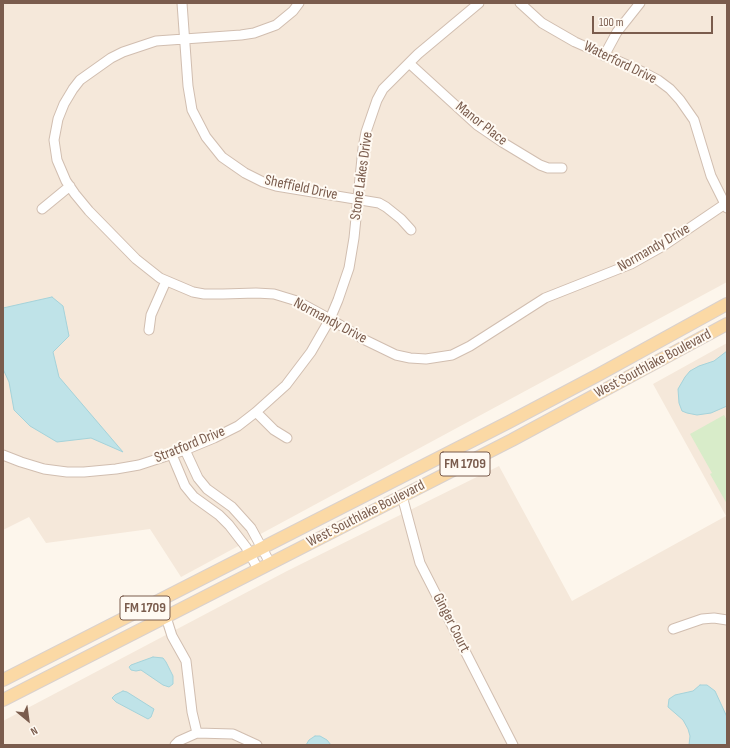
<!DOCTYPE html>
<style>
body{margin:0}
#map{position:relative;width:730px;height:748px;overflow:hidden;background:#fdf6ec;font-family:"Sofia Sans Condensed",sans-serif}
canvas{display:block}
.frame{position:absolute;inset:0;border:4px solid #7a5c4d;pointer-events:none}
.north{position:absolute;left:8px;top:700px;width:40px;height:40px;-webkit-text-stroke:3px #fffaf3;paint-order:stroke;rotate:151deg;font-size:11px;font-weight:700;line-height:16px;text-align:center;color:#7a5c4d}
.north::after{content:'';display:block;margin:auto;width:14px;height:18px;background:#7a5c4d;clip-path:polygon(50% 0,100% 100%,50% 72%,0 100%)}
.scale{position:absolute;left:592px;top:16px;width:121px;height:18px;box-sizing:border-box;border:2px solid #7a5c4d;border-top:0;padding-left:5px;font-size:12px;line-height:14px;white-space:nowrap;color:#7a5c4d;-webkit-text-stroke:3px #fffaf3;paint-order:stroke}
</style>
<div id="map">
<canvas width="730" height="748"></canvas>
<div class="frame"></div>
<div class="north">N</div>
<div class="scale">100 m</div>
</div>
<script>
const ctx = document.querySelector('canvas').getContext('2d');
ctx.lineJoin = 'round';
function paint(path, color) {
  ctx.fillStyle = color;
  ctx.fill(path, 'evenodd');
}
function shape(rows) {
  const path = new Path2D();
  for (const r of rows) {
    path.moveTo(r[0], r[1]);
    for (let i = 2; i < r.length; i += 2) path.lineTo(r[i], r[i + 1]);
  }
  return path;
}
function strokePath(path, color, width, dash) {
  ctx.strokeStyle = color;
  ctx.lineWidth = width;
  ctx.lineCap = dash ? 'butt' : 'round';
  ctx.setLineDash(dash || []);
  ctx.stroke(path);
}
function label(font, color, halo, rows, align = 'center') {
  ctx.font = font + ' "Sofia Sans Condensed",sans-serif';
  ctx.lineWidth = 4;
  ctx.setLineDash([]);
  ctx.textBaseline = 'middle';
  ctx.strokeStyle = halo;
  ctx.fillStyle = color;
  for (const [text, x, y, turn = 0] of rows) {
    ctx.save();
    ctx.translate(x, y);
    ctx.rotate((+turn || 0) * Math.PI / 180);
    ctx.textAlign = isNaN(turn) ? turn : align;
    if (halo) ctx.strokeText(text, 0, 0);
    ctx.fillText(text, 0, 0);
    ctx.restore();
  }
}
paint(shape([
 [3,3,727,3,727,282,181,577,150,529,46,543,29,517,3,530],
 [727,343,727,745,3,745,3,721,287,571,499,466,572,601,726,516,653,384]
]), '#f5e8da');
paint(shape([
 [724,415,727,420,727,504,710,474,712,473,690,434]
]), '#d8ecc9');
const water = shape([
 [52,297,63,306,69,336,53,352,59,377,123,452,91,438,57,442,30,426,14,410,9,382,3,369,3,308,52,297],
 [727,351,727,406,711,413,697,415,687,413,682,411,679,403,678,389,685,377,690,371,699,366,714,361,727,351],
 [153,657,163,658,166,662,173,676,173,684,169,687,163,685,141,670,136,671,131,670,129,667,131,665,153,657],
 [700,685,707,685,715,691,727,717,727,745,689,745,690,736,688,729,683,720,668,707,669,699,675,695,693,691,700,685],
 [123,691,127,692,154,709,151,717,148,719,116,702,112,698,115,695,123,691],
 [315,736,320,736,327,740,331,745,306,745,309,740,315,736]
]);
paint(water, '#bfe3e8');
strokePath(water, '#a5d3da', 1);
const minor = shape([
 [182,3,188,86,192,110,206,137,222,157,245,173,263,182,276,186,379,203,386,207,401,219,411,230],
 [299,3,293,11,276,25,254,33,241,35,156,41,123,52,111,58,80,80,73,89,64,104,58,119,54,140,57,160,66,181,75,194,89,211,136,259,160,278,193,292,204,294,223,294,256,293,274,294,297,301,330,319,363,339,396,355,410,358,426,359,452,355,470,346,545,298,631,264,663,246,725,204],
 [520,3,542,23,575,42,643,72,658,80,670,89,680,100,694,120,711,176,727,208],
 [604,56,617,32,640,3],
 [409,63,477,125,502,142,540,165,548,168,562,168],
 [42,209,70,186],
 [149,330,151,315,166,281],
 [256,412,274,430,287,438],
 [185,450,198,478,207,489,232,507,251,528,270,563],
 [3,455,21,462,44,469,67,472,84,472,116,469,139,465,185,450,214,438,238,426,256,412,286,385,311,352,330,319,338,300,349,268,354,238,363,148,366,132,377,100,383,89,418,54,479,3],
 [172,455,185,486,194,497,219,515,229,525,246,547,258,569],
 [402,496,420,563,513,745],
 [166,617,172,636,186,661,192,712,197,733],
 [673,629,702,619,714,618,727,620],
 [175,745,179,741,197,733,233,734,257,745]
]);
const major = shape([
 [3,680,509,422,598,375,727,304],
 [3,700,512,440,727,324]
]);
strokePath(minor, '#d1beb0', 11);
strokePath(major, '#dad1cd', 14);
strokePath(minor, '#fff', 9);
strokePath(major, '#fbd9a5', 12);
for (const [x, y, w] of [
 [465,464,50],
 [145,608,50]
]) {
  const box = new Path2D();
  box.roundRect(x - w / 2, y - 12, w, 24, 3);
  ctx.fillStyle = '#fffaf3';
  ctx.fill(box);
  strokePath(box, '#7a5c4d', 1);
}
label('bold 14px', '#7a5c4d', null, [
 ["FM 1709",465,464],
 ["FM 1709",145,608]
]);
label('15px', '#7a5c4d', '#fffaf3', [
 ["Waterford Drive",620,63,26],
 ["Manor Place",481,124,38],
 ["Stone Lakes Drive",362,176,-82],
 ["Sheffield Drive",301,188,12],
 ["Normandy Drive",654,248,-30],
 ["Normandy Drive",330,321,28],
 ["West Southlake Boulevard",653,364,-28],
 ["Stratford Drive",190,445,-22],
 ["West Southlake Boulevard",366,514,-27],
 ["Ginger Court",451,623,63]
]);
</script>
